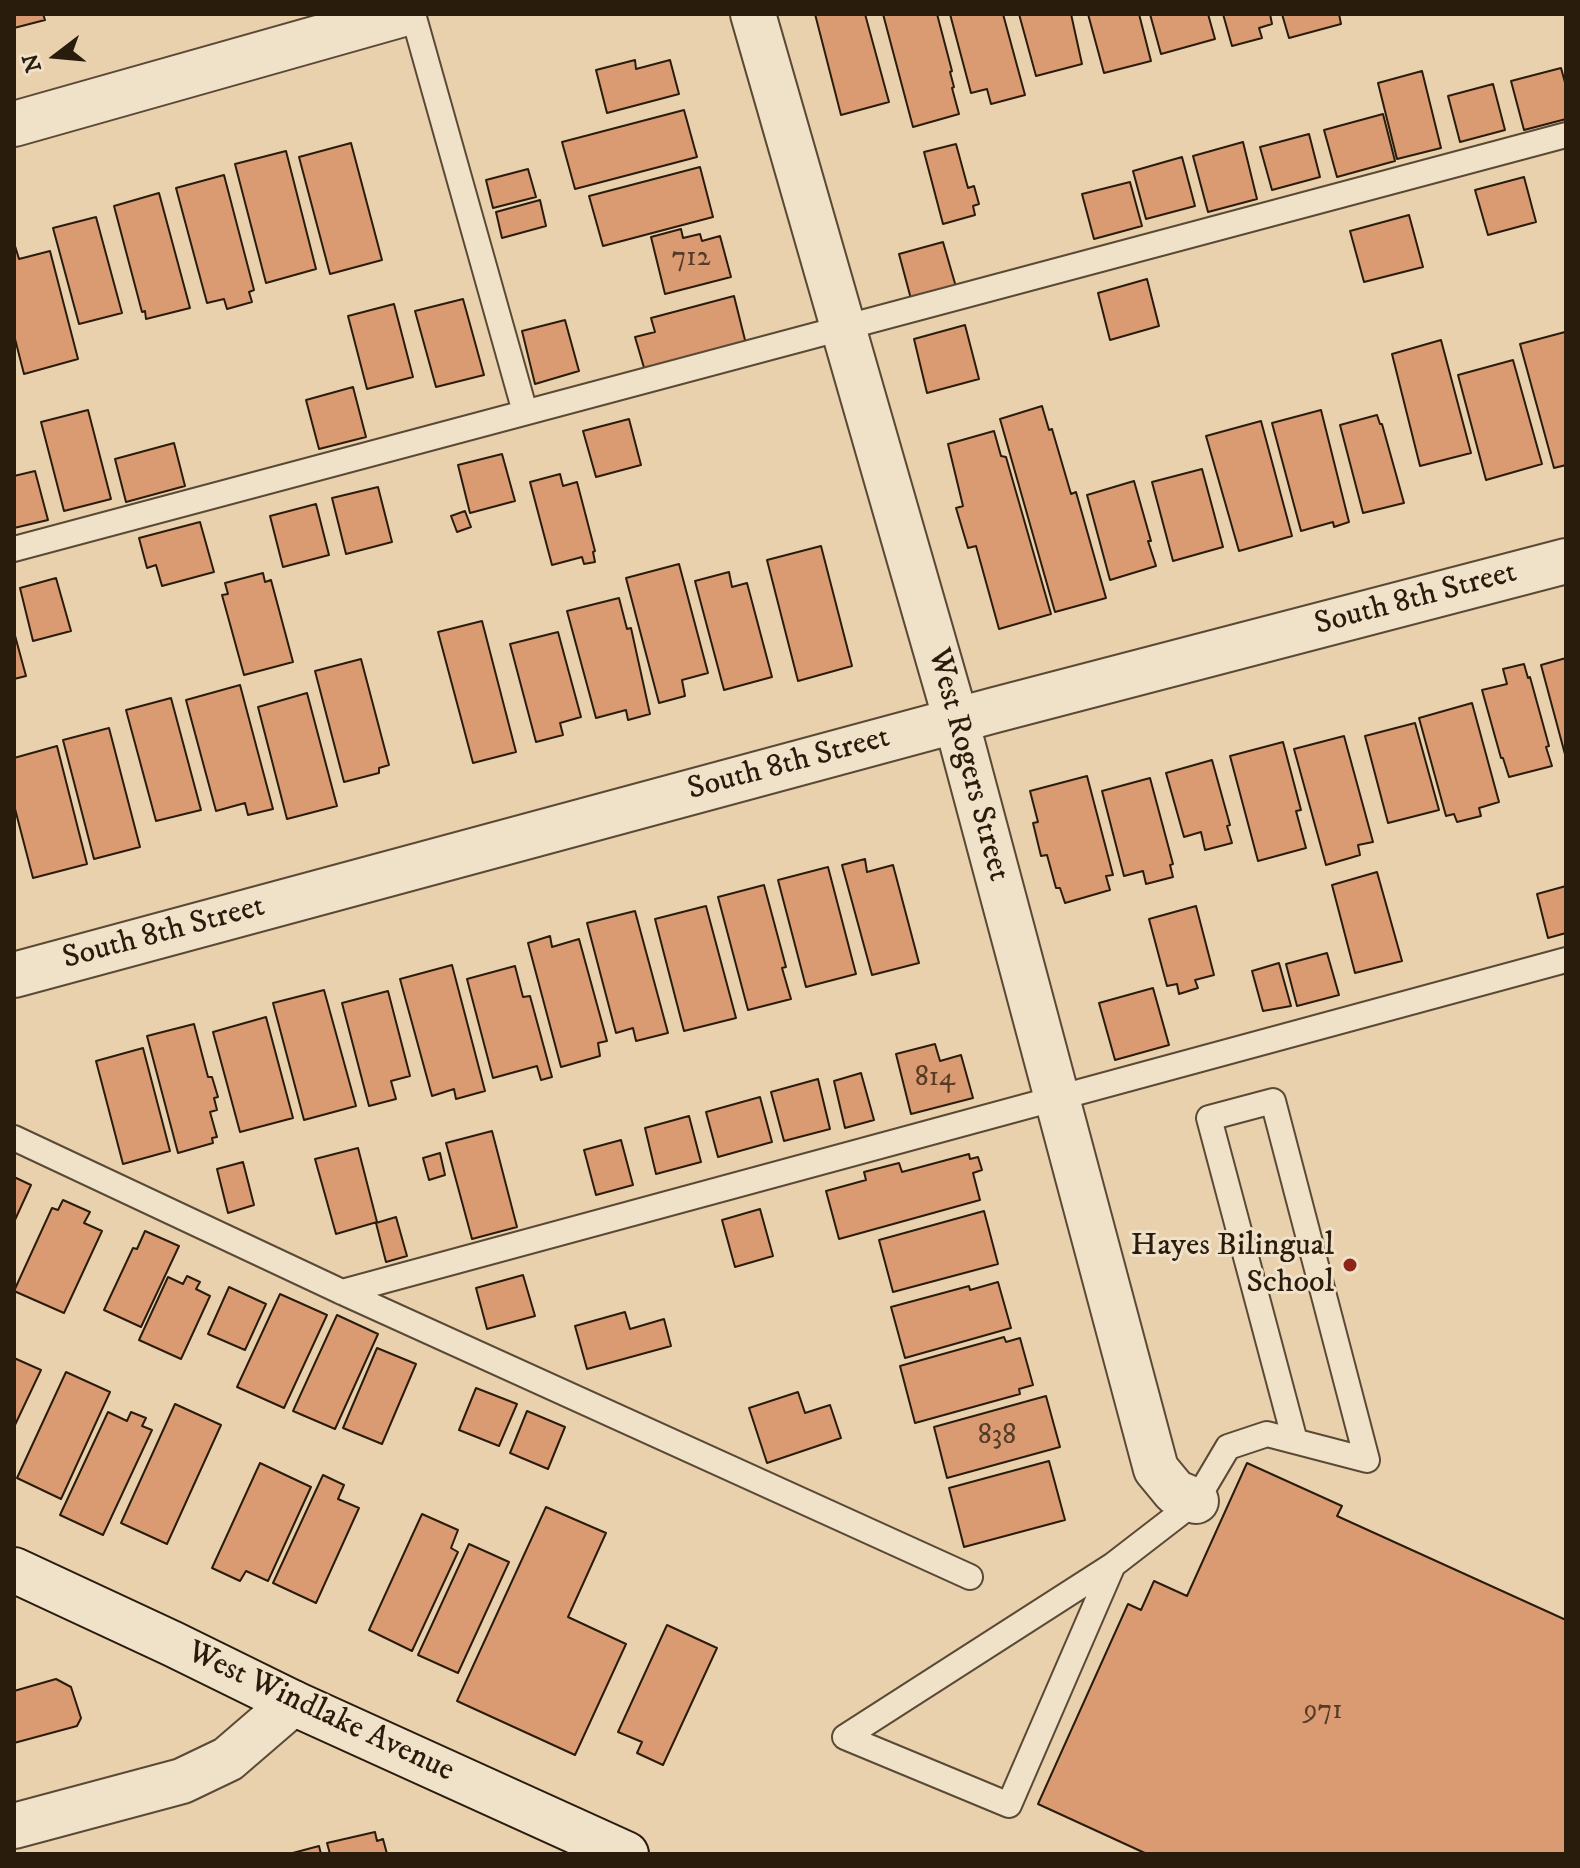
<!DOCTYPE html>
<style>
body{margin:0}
#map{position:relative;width:1580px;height:1868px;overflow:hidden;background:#e8d1ac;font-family:"IM FELL DW Pica",serif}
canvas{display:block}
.frame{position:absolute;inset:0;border:16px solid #2a1c0d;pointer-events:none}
.north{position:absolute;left:16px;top:16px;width:80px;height:80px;-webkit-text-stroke:6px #f0e1c9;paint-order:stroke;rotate:254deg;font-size:22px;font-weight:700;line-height:32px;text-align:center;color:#2a1c0d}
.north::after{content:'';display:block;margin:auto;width:28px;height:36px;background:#2a1c0d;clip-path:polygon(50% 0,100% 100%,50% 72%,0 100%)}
</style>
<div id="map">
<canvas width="1580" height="1868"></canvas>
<div class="frame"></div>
<div class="north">N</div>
</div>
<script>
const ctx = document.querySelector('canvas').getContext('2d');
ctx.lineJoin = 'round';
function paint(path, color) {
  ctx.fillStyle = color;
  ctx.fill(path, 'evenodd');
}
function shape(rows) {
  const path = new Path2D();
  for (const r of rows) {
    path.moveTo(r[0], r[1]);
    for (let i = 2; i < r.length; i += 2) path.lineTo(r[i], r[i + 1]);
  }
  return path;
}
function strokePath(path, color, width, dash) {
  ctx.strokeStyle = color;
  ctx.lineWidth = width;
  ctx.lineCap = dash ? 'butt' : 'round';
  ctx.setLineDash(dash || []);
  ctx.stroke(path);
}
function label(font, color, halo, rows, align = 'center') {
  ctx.font = font + ' "IM FELL DW Pica",serif';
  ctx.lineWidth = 6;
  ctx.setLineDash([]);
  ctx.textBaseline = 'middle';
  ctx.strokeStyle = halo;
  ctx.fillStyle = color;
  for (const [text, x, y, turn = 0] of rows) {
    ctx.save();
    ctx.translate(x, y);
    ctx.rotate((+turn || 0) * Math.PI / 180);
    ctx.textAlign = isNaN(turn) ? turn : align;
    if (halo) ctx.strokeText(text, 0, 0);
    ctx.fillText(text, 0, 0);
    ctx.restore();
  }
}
const building = shape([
 [14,14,43,14,45,20,14,28,14,14],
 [815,14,865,14,889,102,841,115,815,14],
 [883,14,937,14,952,71,950,72,954,87,952,88,959,114,913,127,883,14],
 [950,14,1003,14,1025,95,991,104,987,89,971,93,950,14],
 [1019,14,1071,14,1082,64,1036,76,1019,14],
 [1088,14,1139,14,1151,61,1104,73,1088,14],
 [1150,14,1208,14,1215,39,1161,54,1150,14],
 [1223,14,1270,14,1272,24,1259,28,1262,38,1232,46,1223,14],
 [1282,14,1339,14,1341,24,1289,38,1282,14],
 [635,60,636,69,670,60,679,94,607,113,596,70,635,60],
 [1561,68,1566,86,1566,119,1524,130,1511,81,1561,68],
 [1422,71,1441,148,1397,159,1378,83,1422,71],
 [1493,84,1505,130,1460,142,1448,96,1493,84],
 [684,110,697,157,575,189,562,142,684,110],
 [1383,114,1395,161,1337,177,1324,130,1383,114],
 [1309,134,1320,177,1272,190,1260,147,1309,134],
 [1243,142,1257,199,1208,212,1193,156,1243,142],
 [351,143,382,260,330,274,299,157,351,143],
 [956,144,968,188,974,186,979,204,973,206,975,215,943,224,924,152,956,144],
 [286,151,316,269,266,283,235,164,286,151],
 [1182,157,1195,206,1146,219,1133,171,1182,157],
 [700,167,713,217,603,246,589,196,700,167],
 [528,169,536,197,493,208,486,180,528,169],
 [224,175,254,290,249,292,252,302,227,309,224,299,207,303,176,188,224,175],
 [1524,177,1536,222,1488,235,1475,190,1524,177],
 [1130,182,1142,226,1094,239,1082,194,1130,182],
 [159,193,190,308,146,319,145,311,142,312,114,206,159,193],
 [540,200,546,226,502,238,496,212,540,200],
 [1409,215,1423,267,1364,282,1350,231,1409,215],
 [96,217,122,313,79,324,53,228,96,217],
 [681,229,683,238,700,234,702,241,720,236,731,277,665,294,651,237,681,229],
 [943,242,956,287,911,299,899,254,943,242],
 [15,246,19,259,50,251,78,359,24,374,14,335,15,246],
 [1147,279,1159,326,1110,340,1098,293,1147,279],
 [734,296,746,344,645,371,635,337,655,332,651,318,734,296],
 [463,299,484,375,436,387,415,311,463,299],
 [394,304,413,377,367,389,348,316,394,304],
 [565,320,579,371,535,384,522,331,565,320],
 [965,325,979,379,927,393,914,339,965,325],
 [1565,332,1566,465,1554,468,1520,344,1565,332],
 [1441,340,1471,453,1420,466,1392,354,1441,340],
 [1513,360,1542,464,1486,480,1458,375,1513,360],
 [353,387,366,437,319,449,306,400,353,387],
 [1042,406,1049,430,1052,429,1071,494,1076,492,1106,598,1055,612,1000,419,1042,406],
 [88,410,111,499,64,511,41,422,88,410],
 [1321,410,1349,522,1334,527,1333,522,1301,531,1272,423,1321,410],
 [1377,415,1380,424,1382,424,1404,503,1363,513,1340,425,1377,415],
 [629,419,641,465,596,477,583,431,629,419],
 [1261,421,1292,536,1239,551,1206,436,1261,421],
 [994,431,1001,456,1006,457,1051,614,999,629,976,546,968,548,956,508,963,506,948,444,994,431],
 [174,443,185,486,126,502,115,459,174,443],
 [502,454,515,501,470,513,458,465,502,454],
 [1202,469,1223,547,1173,561,1152,482,1202,469],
 [35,471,48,520,14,528,14,476,35,471],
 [560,474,563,486,577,482,595,551,593,552,595,562,584,564,582,557,552,565,530,482,560,474],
 [1134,481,1151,541,1148,541,1156,566,1110,580,1087,495,1134,481],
 [378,487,392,542,346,554,332,498,378,487],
 [316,504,329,555,283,567,270,516,316,504],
 [465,511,471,527,457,532,451,516,465,511],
 [200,522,214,572,162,586,156,565,147,568,139,538,200,522],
 [821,546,852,666,798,681,767,560,821,546],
 [679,564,708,673,682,680,685,696,659,703,626,578,679,564],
 [729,572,732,587,747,583,772,677,724,690,695,581,729,572],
 [263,573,265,582,271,580,293,662,244,675,222,595,228,594,225,583,263,573],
 [56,578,71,631,33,641,20,588,56,578],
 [619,598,627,629,631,628,650,714,628,720,626,710,596,718,567,611,619,598],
 [482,621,516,752,473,763,438,632,482,621],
 [14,632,26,676,14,679,14,632],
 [558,632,581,717,560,723,563,735,536,742,510,644,558,632],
 [1566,658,1566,758,1541,665,1566,658],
 [361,659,389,765,379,768,379,773,344,782,315,671,361,659],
 [1524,664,1528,678,1530,677,1549,746,1546,747,1552,766,1509,777,1503,758,1501,758,1482,690,1507,684,1503,669,1524,664],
 [240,685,273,809,248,815,245,803,216,811,186,700,240,685],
 [307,693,337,806,287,819,258,707,307,693],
 [171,698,201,810,156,821,126,710,171,698],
 [1472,703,1499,802,1479,808,1481,816,1457,822,1454,814,1446,816,1419,718,1472,703],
 [1415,723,1439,810,1388,823,1365,736,1415,723],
 [109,728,140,847,94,859,63,740,109,728],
 [1344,736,1373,842,1358,845,1360,855,1326,865,1294,749,1344,736],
 [1283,742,1301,810,1296,811,1306,848,1258,861,1230,756,1283,742],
 [57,746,87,864,33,878,14,805,14,758,57,746],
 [1212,760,1230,825,1227,826,1232,843,1205,850,1201,832,1184,837,1166,773,1212,760],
 [1087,776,1113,875,1106,876,1110,890,1065,903,1060,888,1056,888,1047,855,1041,856,1033,823,1038,822,1030,791,1087,776],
 [1150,778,1173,864,1170,865,1173,877,1146,884,1143,871,1124,876,1102,791,1150,778],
 [865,859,867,872,893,865,919,963,872,975,842,865,865,859],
 [828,867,856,974,806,987,778,880,828,867],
 [1377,872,1402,961,1355,973,1332,885,1377,872],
 [764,885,786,967,782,968,791,999,748,1010,718,897,764,885],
 [1566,886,1566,933,1548,938,1537,894,1566,886],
 [706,906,736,1018,684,1031,655,919,706,906],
 [1196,906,1214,975,1195,980,1198,988,1179,994,1177,984,1167,986,1149,919,1196,906],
 [635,911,668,1033,636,1041,633,1028,616,1033,587,923,635,911],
 [550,936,552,947,579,939,607,1041,598,1043,600,1056,561,1067,528,943,550,936],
 [1327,953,1339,995,1297,1006,1286,964,1327,953],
 [1279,963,1291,1006,1263,1011,1252,971,1279,963],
 [452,965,485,1091,456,1099,454,1089,432,1096,400,979,452,965],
 [515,966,523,997,530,996,552,1077,541,1080,537,1066,493,1078,467,979,515,966],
 [1153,988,1169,1045,1115,1060,1099,1003,1153,988],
 [324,990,356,1106,304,1120,273,1003,324,990],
 [388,991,410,1076,391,1081,396,1099,369,1106,342,1003,388,991],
 [266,1017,293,1118,240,1132,213,1032,266,1017],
 [194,1024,208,1077,212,1077,218,1097,214,1098,217,1110,210,1112,217,1137,212,1138,213,1143,178,1153,147,1036,194,1024],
 [935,1044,940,1061,961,1055,973,1098,911,1114,896,1054,935,1044],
 [143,1048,170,1151,123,1164,96,1061,143,1048],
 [861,1073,874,1120,845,1128,834,1081,861,1073],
 [818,1079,830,1129,784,1141,771,1092,818,1079],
 [760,1097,772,1142,718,1157,706,1112,760,1097],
 [689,1116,701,1162,656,1174,645,1128,689,1116],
 [492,1131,517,1227,472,1239,446,1143,492,1131],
 [621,1140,633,1185,596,1195,584,1150,621,1140],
 [358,1148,377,1222,336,1234,315,1159,358,1148],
 [440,1153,445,1175,429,1180,423,1158,440,1153],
 [969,1154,970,1159,978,1157,982,1170,973,1173,980,1200,839,1239,826,1191,866,1180,864,1172,899,1163,902,1172,969,1154],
 [243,1162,254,1205,228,1213,217,1169,243,1162],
 [14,1177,31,1185,14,1222,14,1177],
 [63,1200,90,1212,84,1223,102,1231,64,1313,14,1291,52,1208,58,1210,63,1200],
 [760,1209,773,1256,735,1267,722,1220,760,1209],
 [984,1211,998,1264,893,1292,879,1240,984,1211],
 [396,1217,407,1256,386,1262,376,1223,396,1217],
 [145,1231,179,1246,141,1327,104,1310,133,1248,137,1249,145,1231],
 [523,1275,535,1316,487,1329,476,1288,523,1275],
 [187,1276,200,1282,196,1289,210,1296,181,1359,139,1340,168,1277,183,1284,187,1276],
 [998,1282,1011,1328,905,1358,891,1307,969,1286,970,1290,998,1282],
 [229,1287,266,1304,245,1350,208,1334,229,1287],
 [280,1294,327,1315,284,1408,237,1387,280,1294],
 [625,1312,630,1329,664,1319,671,1346,587,1369,575,1326,625,1312],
 [337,1315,378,1334,335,1429,293,1411,337,1315],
 [1004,1337,1006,1342,1020,1338,1033,1385,1019,1389,1020,1394,915,1423,900,1366,1004,1337],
 [377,1348,416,1364,382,1444,343,1428,377,1348],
 [14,1358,41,1370,14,1427,14,1358],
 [66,1372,110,1392,61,1499,17,1478,66,1372],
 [476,1388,517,1404,499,1446,459,1430,476,1388],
 [798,1392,805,1413,830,1405,841,1438,767,1463,749,1408,798,1392],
 [1046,1396,1060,1447,947,1478,934,1427,1046,1396],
 [175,1404,221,1425,167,1544,121,1523,175,1404],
 [527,1411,565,1427,548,1469,510,1453,527,1411],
 [108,1412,127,1421,131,1412,146,1418,142,1426,152,1430,103,1535,60,1515,108,1412],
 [1049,1461,1065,1520,964,1547,949,1488,1049,1461],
 [260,1463,311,1487,268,1581,246,1571,240,1581,212,1568,260,1463],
 [1247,1463,1342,1506,1337,1516,1566,1620,1566,1854,1147,1854,1038,1804,1128,1604,1141,1610,1154,1581,1187,1596,1247,1463],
 [323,1475,344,1485,338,1499,359,1508,316,1603,273,1583,323,1475],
 [546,1507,606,1533,568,1617,626,1644,575,1755,457,1701,546,1507],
 [422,1514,458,1530,451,1548,458,1552,412,1651,369,1630,422,1514],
 [469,1544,509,1562,458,1673,418,1655,469,1544],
 [667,1625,717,1648,663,1765,637,1753,642,1742,618,1732,667,1625],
 [56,1679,71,1687,81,1718,77,1726,14,1743,14,1691,56,1679],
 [375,1832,377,1841,383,1839,387,1854,330,1854,327,1843,375,1832],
 [319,1846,321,1854,289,1854,319,1846]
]);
paint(building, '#db9b72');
strokePath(building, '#2a1c0d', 2);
const lane = shape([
 [413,14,525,412],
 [14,549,1566,135],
 [14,1138,342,1292,970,1577],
 [342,1292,1566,960],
 [1113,1565,845,1737,1009,1805,1113,1565,1196,1501,1228,1447,1267,1434,1367,1460,1273,1101,1209,1118,1295,1441]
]);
const street = shape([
 [753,14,956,720,1156,1469,1175,1492,1196,1501],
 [14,124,403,14],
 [14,975,995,710,1566,561],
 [14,1826,182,1781,228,1759,293,1703]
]);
const secondary = shape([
 [14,1570,173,1644,293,1703,626,1854]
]);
strokePath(lane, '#5a4935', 28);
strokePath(street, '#5a4935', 48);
strokePath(secondary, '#2a1c0d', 48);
strokePath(lane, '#f0e1c9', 24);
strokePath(street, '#f0e1c9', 44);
strokePath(secondary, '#f0e1c9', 44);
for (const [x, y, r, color] of [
 [1350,1265,8,"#8f2418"]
]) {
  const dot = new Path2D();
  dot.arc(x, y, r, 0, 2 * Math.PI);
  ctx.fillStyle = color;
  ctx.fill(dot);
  strokePath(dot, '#f0e1c9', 3);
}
label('28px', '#563c26', null, [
 ["712",691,259],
 ["814",935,1079],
 ["838",997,1437],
 ["971",1323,1712]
]);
label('32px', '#2a1c0d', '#f0e1c9', [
 ["South 8th Street",1416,600,-15],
 ["South 8th Street",789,765,-15],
 ["West Rogers Street",967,765,75],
 ["South 8th Street",164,934,-15],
 ["West Windlake Avenue",320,1713,25]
]);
label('32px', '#2a1c0d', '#f0e1c9', [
 ["Hayes Bilingual",1334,1247],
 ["School",1334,1284]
], 'right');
</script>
